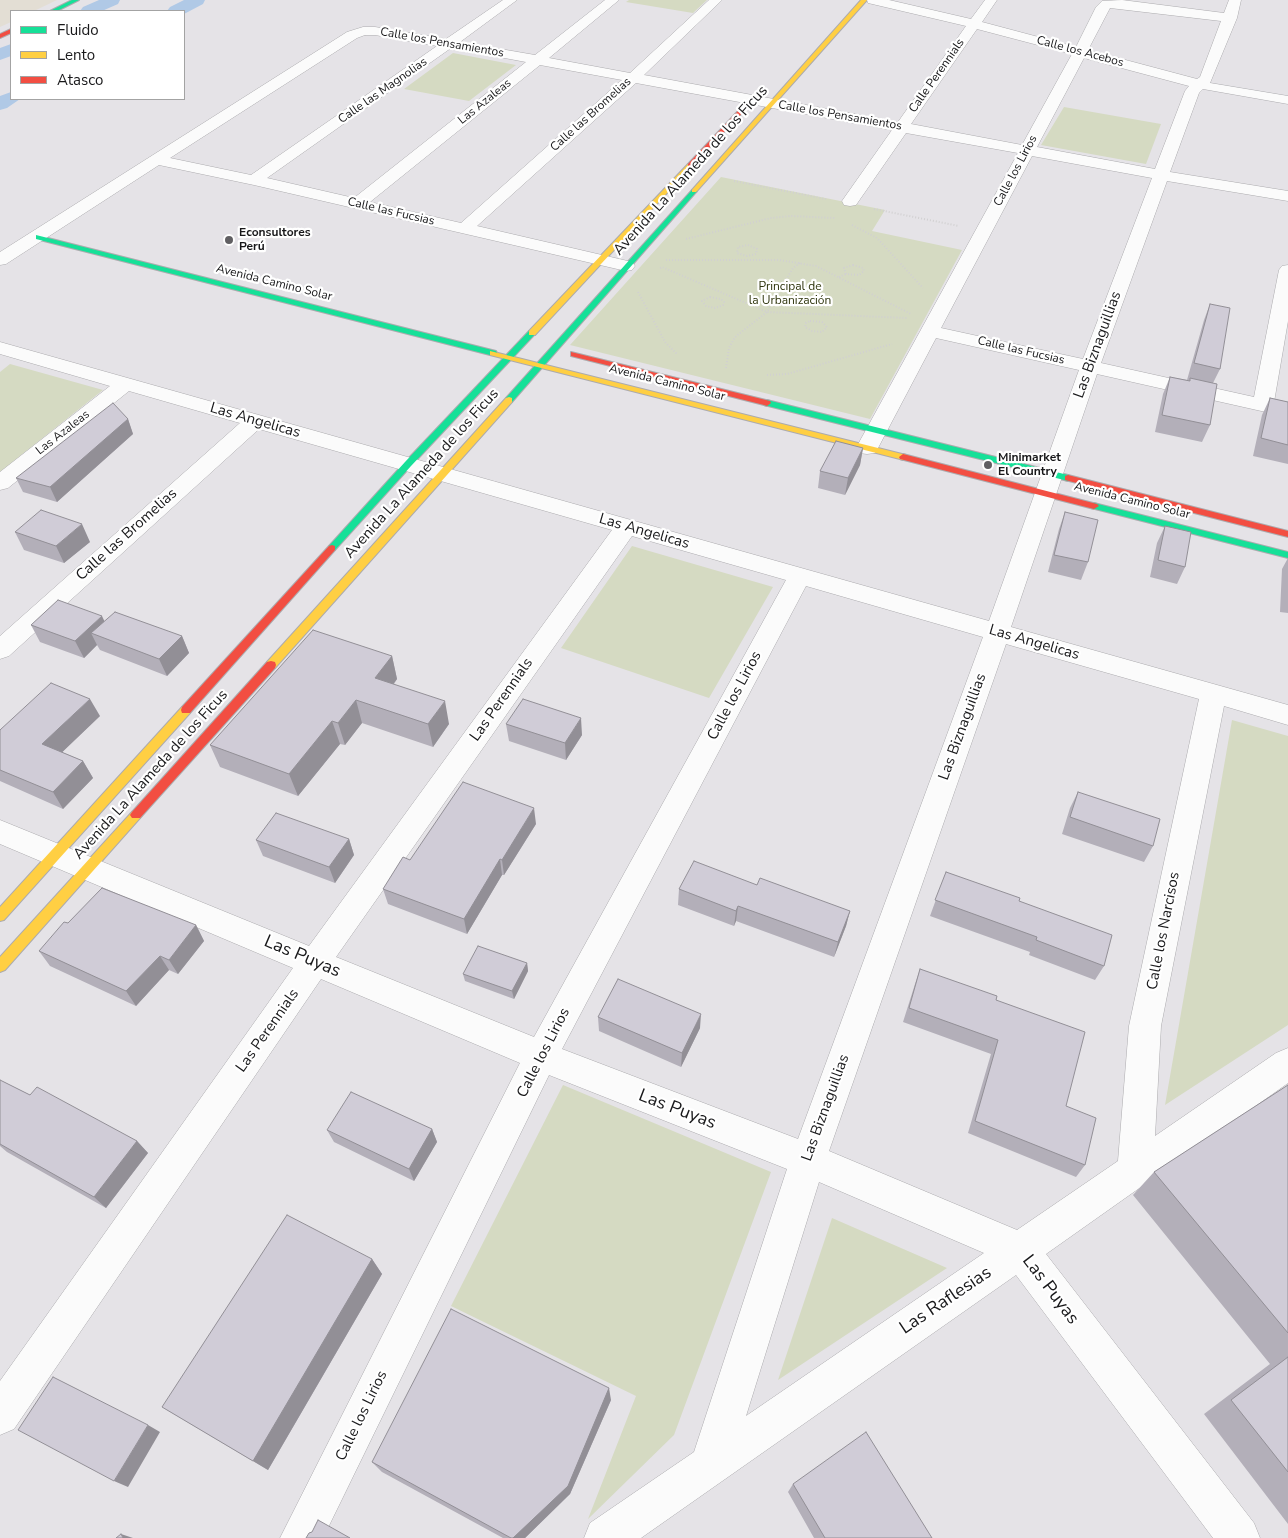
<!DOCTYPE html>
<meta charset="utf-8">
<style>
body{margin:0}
#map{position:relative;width:1288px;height:1538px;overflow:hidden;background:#e5e3e7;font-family:"Nunito Sans",sans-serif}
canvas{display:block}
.legend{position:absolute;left:10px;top:10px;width:175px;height:90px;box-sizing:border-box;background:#fff;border:1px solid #a3a3a3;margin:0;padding:6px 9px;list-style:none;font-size:15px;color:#18181a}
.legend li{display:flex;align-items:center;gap:10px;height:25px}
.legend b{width:25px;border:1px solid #a3a3a3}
</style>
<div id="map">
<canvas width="1288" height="1538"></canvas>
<ul class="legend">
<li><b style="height:6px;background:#16e098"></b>Fluido</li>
<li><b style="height:6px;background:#ffcf43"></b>Lento</li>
<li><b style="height:6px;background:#f24e42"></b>Atasco</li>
</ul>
</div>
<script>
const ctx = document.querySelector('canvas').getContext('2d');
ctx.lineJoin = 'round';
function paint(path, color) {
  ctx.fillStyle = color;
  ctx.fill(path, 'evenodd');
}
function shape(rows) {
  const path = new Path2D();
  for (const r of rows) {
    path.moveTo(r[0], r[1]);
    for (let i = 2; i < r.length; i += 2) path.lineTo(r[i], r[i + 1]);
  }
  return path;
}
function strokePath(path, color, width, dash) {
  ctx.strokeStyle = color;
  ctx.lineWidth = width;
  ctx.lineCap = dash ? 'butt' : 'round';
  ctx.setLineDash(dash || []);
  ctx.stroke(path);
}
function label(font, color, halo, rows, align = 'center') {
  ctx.font = font + ' "Nunito Sans",sans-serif';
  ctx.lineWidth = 4.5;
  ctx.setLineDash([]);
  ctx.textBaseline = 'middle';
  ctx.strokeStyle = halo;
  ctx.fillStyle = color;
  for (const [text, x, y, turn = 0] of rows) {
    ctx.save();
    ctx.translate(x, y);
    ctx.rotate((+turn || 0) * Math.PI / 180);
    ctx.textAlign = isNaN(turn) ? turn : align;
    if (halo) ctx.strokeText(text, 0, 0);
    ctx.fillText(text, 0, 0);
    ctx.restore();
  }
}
paint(shape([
 [0,0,57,0,34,11,11,11,11,22,0,27]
]), '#e3ded4');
paint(shape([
 [629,0,707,0,693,13,626,2],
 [453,53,516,65,469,101,404,89],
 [1064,107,1161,124,1146,164,1041,145],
 [721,177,885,210,872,231,962,250,870,419,570,345],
 [10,364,103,390,0,472,0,372],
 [632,546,773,587,709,698,561,648],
 [1232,720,1288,736,1288,1025,1165,1105],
 [563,1085,771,1172,674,1435,588,1519,636,1396,451,1306],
 [832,1218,947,1268,778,1380]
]), '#d5dac2');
paint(shape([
 [99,0,120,0,118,4,102,11,80,11,83,7,99,0],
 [184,0,205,0,203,4,184,14,184,11,167,11,170,7,184,0],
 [11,44,11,56,0,60,0,48,11,44],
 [11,92,11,99,20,99,7,108,0,110,0,96,11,92]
]), '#b0c9e6');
const street = shape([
 [503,0,517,0,460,42,535,55,605,0,619,0,549,58,630,73,709,0,722,0,644,75,898,122,966,26,868,3,867,0,889,0,971,19,985,0,997,0,982,22,1076,47,1096,7,1102,1,1122,0,1224,13,1229,0,1241,0,1237,18,1210,83,1288,96,1288,104,1203,89,1199,93,1170,172,1288,191,1288,201,1167,181,1101,363,1254,397,1279,270,1282,266,1288,265,1288,321,1274,402,1288,405,1288,417,1097,374,1011,627,1288,705,1288,725,1224,706,1161,1026,1155,1136,1276,1053,1288,1048,1288,1083,1046,1254,1254,1523,1260,1538,1213,1538,1016,1275,641,1538,584,1538,590,1523,694,1452,787,1169,549,1075,323,1538,280,1538,520,1063,321,979,14,1429,0,1435,0,1381,293,968,0,844,0,820,309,946,612,530,259,429,9,656,0,659,0,636,240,423,129,391,8,488,0,490,0,472,110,386,0,354,0,342,989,621,1079,370,936,338,878,448,875,453,867,454,859,453,856,448,1018,153,906,133,856,205,850,206,844,205,842,201,892,130,636,83,477,226,632,262,635,266,632,270,626,271,254,185,159,165,6,264,0,265,0,252,347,32,363,27,375,27,446,39,503,0],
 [1110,8,1221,21,1200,77,1197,79,1088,50,1110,8],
 [977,29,1072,54,1022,145,911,124,977,29],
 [365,35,375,35,437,46,251,175,170,158,357,38,365,35],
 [451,48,526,62,354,198,267,178,451,48],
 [1084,58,1189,86,1185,91,1155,169,1037,147,1084,58],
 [540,65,622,80,461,223,370,202,540,65],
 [1032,156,1152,178,1083,359,941,328,1032,156],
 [632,536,786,580,534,1037,336,957,632,536],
 [806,586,983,637,798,1139,562,1049,806,586],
 [1006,644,1199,699,1129,1026,1118,1161,1017,1230,829,1151,1006,644],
 [819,1182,984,1253,746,1416,819,1182]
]);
const fast = shape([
 [72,0,79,0,57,11,50,11,72,0],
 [692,190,697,191,512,402,506,402,506,398,692,190],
 [36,235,496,351,497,353,490,355,36,239,36,235],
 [529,331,536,333,411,466,335,550,329,550,329,546,405,462,529,331],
 [767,400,1068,475,1072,478,1068,481,764,405,763,403,767,400],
 [1094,503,1288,552,1288,558,1091,508,1091,504,1094,503]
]);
const slow = shape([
 [861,0,867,0,696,192,692,192,692,190,861,0],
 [688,164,693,165,535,335,529,335,529,331,688,164],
 [490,351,906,455,907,457,903,460,900,459,490,355,490,351],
 [509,397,512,398,512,402,275,668,267,668,266,665,267,662,506,398,509,397],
 [186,706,190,707,191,710,190,713,4,920,0,921,0,907,182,707,186,706],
 [136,810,140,812,142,815,140,818,5,970,0,972,0,957,132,812,136,810]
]);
const jam = shape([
 [11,29,11,33,0,38,0,34,11,29],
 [738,111,743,112,692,166,688,166,688,164,738,111],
 [571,352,770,401,771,403,767,406,764,405,571,356,571,352],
 [903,454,1097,504,1099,506,1094,509,900,459,899,457,903,454],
 [1068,475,1288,531,1288,537,1065,480,1065,476,1068,475],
 [332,545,335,546,335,550,190,713,182,713,181,710,182,707,329,546,332,545],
 [271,661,275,662,276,665,275,668,140,818,132,818,130,815,132,812,267,662,271,661]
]);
strokePath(street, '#acabae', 1);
strokePath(fast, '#acabae', 2);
strokePath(slow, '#acabae', 2);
strokePath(jam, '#acabae', 2);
strokePath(shape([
 [734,181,826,199],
 [874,209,959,226],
 [852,225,877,238,923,288],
 [686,239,771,218,791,216,835,218],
 [748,245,757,249,756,254,747,256,737,253,738,247,748,245],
 [666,260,779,260,816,266,911,314],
 [853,265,863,268,864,271,859,275,846,274,844,268,853,265],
 [660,268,662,267,767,312,907,318],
 [839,277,846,274],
 [638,292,665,342,677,354],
 [710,297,721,299,724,302,723,305,715,308,706,306,702,301,710,297],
 [810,321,822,322,827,327,822,332,812,331,805,327,806,323,810,321],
 [726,368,729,348,735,337,767,312,793,268,800,263],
 [767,375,787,374,892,344]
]), '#d1d0d1', 2, [1, 2]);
paint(street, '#fbfbfb');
paint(fast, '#16e098');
paint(slow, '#ffcf43');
paint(jam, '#f24e42');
paint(shape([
 [1210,304,1220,369,1213,383,1210,425,1202,442,1155,432,1163,394,1170,377,1187,380,1204,320],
 [1270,398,1288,402,1288,464,1253,456,1262,415],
 [128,419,133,434,57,502,23,492,16,478],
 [863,448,860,465,845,495,818,488,820,471],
 [1065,512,1088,562,1081,580,1048,572,1059,529],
 [1165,526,1185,567,1177,584,1150,577,1157,543],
 [15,532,90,542,64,563,24,550],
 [1288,558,1288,613,1280,612,1282,569],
 [104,622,182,636,189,653,167,676,100,650,97,645,84,658,40,642,31,625],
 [392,656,397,679,394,684,449,724,433,747,362,723,345,745,340,744,298,796,220,767,210,745],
 [100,716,62,752,83,761,93,778,63,809,0,781,0,730],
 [506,724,582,735,566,760,509,741],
 [1078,792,1153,846,1144,862,1062,834,1070,808],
 [536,824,504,875,502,875,467,934,388,904,383,889,410,860],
 [349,839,354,855,335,883,263,856,256,840],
 [946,872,1019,901,1104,966,1095,980,1029,955,1030,952,930,916],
 [757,885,850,911,846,926,834,957,736,921,734,926,678,905,679,889],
 [68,923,196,925,204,941,178,974,169,970,136,1006,50,966,39,951],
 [527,963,528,971,514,999,465,981,463,974],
 [920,969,996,1000,1066,1106,1085,1165,1076,1177,968,1133,991,1054,903,1022,915,984],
 [598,1017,700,1028,681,1067,599,1031],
 [0,1080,30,1095,137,1141,148,1153,106,1208,7,1152,0,1146],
 [1288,1085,1288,1524,1204,1414,1270,1364,1133,1195,1154,1172],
 [432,1129,437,1142,414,1181,334,1142,327,1130],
 [372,1259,382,1274,268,1470,162,1407],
 [611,1400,570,1494,525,1538,503,1538,382,1472,372,1462],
 [793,1484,932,1538,814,1538,788,1492]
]), '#b3afb9');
paint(shape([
 [128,419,133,434,57,502,50,487],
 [863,448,860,465,845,495,848,478],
 [82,524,90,542,64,563,56,546],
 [102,616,110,633,91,633,97,645,84,658,75,641],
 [182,636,189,653,167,676,159,659],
 [392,656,397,679,381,700,375,678],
 [90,699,100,716,53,761,42,744],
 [356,700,362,723,345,745,338,723],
 [445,701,449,724,433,747,428,724],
 [581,718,582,735,566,760,565,743],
 [332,721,340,744,298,796,289,774],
 [83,761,93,778,63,809,53,792],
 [534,808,536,824,504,875,502,860],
 [349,839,354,855,335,883,329,867],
 [500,859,502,875,467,934,464,919],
 [738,906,736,921,734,926,736,911],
 [850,911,846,926,834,957,838,942],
 [196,925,204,941,178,974,169,960],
 [160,956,169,970,136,1006,126,991],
 [527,963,528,971,514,999,512,991],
 [701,1014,700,1028,681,1067,682,1053],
 [432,1129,437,1142,414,1181,409,1169],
 [137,1141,148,1153,106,1208,94,1197],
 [372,1259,382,1274,268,1470,253,1461],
 [609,1388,611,1400,570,1494,525,1538,513,1538],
 [148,1425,160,1432,128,1487,114,1481],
 [121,1534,133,1538,123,1538]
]), '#928f96');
const building = shape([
 [1210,304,1230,308,1220,369,1194,363,1210,304],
 [1170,377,1190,381,1190,378,1217,384,1210,425,1162,415,1170,377],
 [1270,398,1288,402,1288,445,1261,438,1270,398],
 [113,403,128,419,50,487,16,478,113,403],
 [836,441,863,448,848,478,820,471,836,441],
 [41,510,82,524,56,546,15,532,41,510],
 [1065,512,1098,520,1088,562,1054,555,1065,512],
 [1165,526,1191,532,1185,567,1158,560,1165,526],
 [58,600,102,616,75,641,31,625,58,600],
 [115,612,182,636,159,659,91,633,115,612],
 [313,630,392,656,375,678,445,701,428,724,356,700,338,723,332,721,289,774,210,745,313,630],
 [51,683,90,699,42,744,83,761,53,792,0,770,0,730,51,683],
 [523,699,581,718,565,743,506,724,523,699],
 [463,782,534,808,502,860,500,859,464,919,383,889,403,857,410,860,463,782],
 [1078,792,1160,819,1153,846,1070,817,1078,792],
 [276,813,349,839,329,867,256,840,276,813],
 [694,861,757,885,760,878,850,911,838,942,738,906,736,911,679,889,694,861],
 [946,872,1020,898,1019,901,1112,935,1104,966,1036,940,1037,937,935,900,946,872],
 [102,888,196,925,169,960,160,956,126,991,39,951,64,922,68,923,102,888],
 [478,946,527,963,512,991,463,974,478,946],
 [920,969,997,996,996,1000,1085,1032,1066,1106,1096,1118,1085,1165,975,1121,998,1040,909,1008,920,969],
 [618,979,701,1014,682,1053,598,1017,618,979],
 [0,1080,30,1095,37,1087,137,1141,94,1197,0,1144,0,1080],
 [1288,1085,1288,1333,1154,1172,1288,1085],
 [351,1092,432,1129,409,1169,327,1130,351,1092],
 [287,1215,372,1259,253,1461,162,1407,287,1215],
 [451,1309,609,1388,568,1486,513,1538,511,1538,372,1462,451,1309],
 [1288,1357,1288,1472,1231,1400,1288,1357],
 [53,1377,148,1425,114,1481,18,1430,53,1377],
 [866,1432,932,1538,825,1538,793,1484,866,1432],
 [318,1520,350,1538,306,1538,309,1533,312,1532,318,1520],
 [121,1534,123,1538,116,1538,121,1534]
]);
paint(building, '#d0ccd7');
strokePath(building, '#928f96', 1);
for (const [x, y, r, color] of [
 [229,240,5,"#605f62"],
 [988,465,5,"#605f62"]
]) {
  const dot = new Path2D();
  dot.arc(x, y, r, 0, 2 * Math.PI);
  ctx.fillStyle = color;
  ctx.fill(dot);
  strokePath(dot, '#fff', 2);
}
label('12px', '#18181a', '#fff', [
 ["Calle los Pensamientos",442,43,10],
 ["Calle los Acebos",1080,52,15],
 ["Calle Perennials",937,76,-55],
 ["Calle las Magnolias",383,91,-35],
 ["Las Azaleas",485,102,-39],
 ["Calle las Bromelias",591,115,-42],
 ["Calle los Pensamientos",840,116,10],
 ["Calle los Lirios",1016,171,-62],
 ["Calle las Fucsias",391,212,13],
 ["Avenida Camino Solar",274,283,14],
 ["Calle las Fucsias",1021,351,13],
 ["Avenida Camino Solar",667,383,14],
 ["Las Azaleas",63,433,-38],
 ["Avenida Camino Solar",1132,501,14]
]);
label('bold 12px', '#18181a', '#fff', [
 ["Econsultores",239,233],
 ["Perú",239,247],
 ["Minimarket",998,458],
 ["El Country",998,472]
], 'left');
label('12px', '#2f350d', '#fff', [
 ["Principal de",790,287],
 ["la Urbanización",790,301]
]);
label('15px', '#18181a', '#fff', [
 ["Avenida La Alameda de los Ficus",691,171,-48],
 ["Las Biznaguillias",1098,345,-70],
 ["Las Angelicas",255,421,16],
 ["Avenida La Alameda de los Ficus",422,474,-48],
 ["Las Angelicas",644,532,16],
 ["Calle las Bromelias",127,535,-42],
 ["Las Angelicas",1034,643,16],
 ["Calle los Lirios",735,696,-62],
 ["Las Perennials",502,700,-55],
 ["Las Biznaguillias",963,727,-70],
 ["Avenida La Alameda de los Ficus",151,775,-48],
 ["Calle los Narcisos",1164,931,-79],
 ["Las Perennials",268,1031,-55],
 ["Calle los Lirios",544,1053,-63],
 ["Las Biznaguillias",826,1108,-70],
 ["Calle los Lirios",362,1416,-64]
]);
label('18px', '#18181a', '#fff', [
 ["Las Puyas",302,957,23],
 ["Las Puyas",677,1110,21],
 ["Las Puyas",1050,1290,53],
 ["Las Raflesias",946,1301,-34]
]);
</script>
